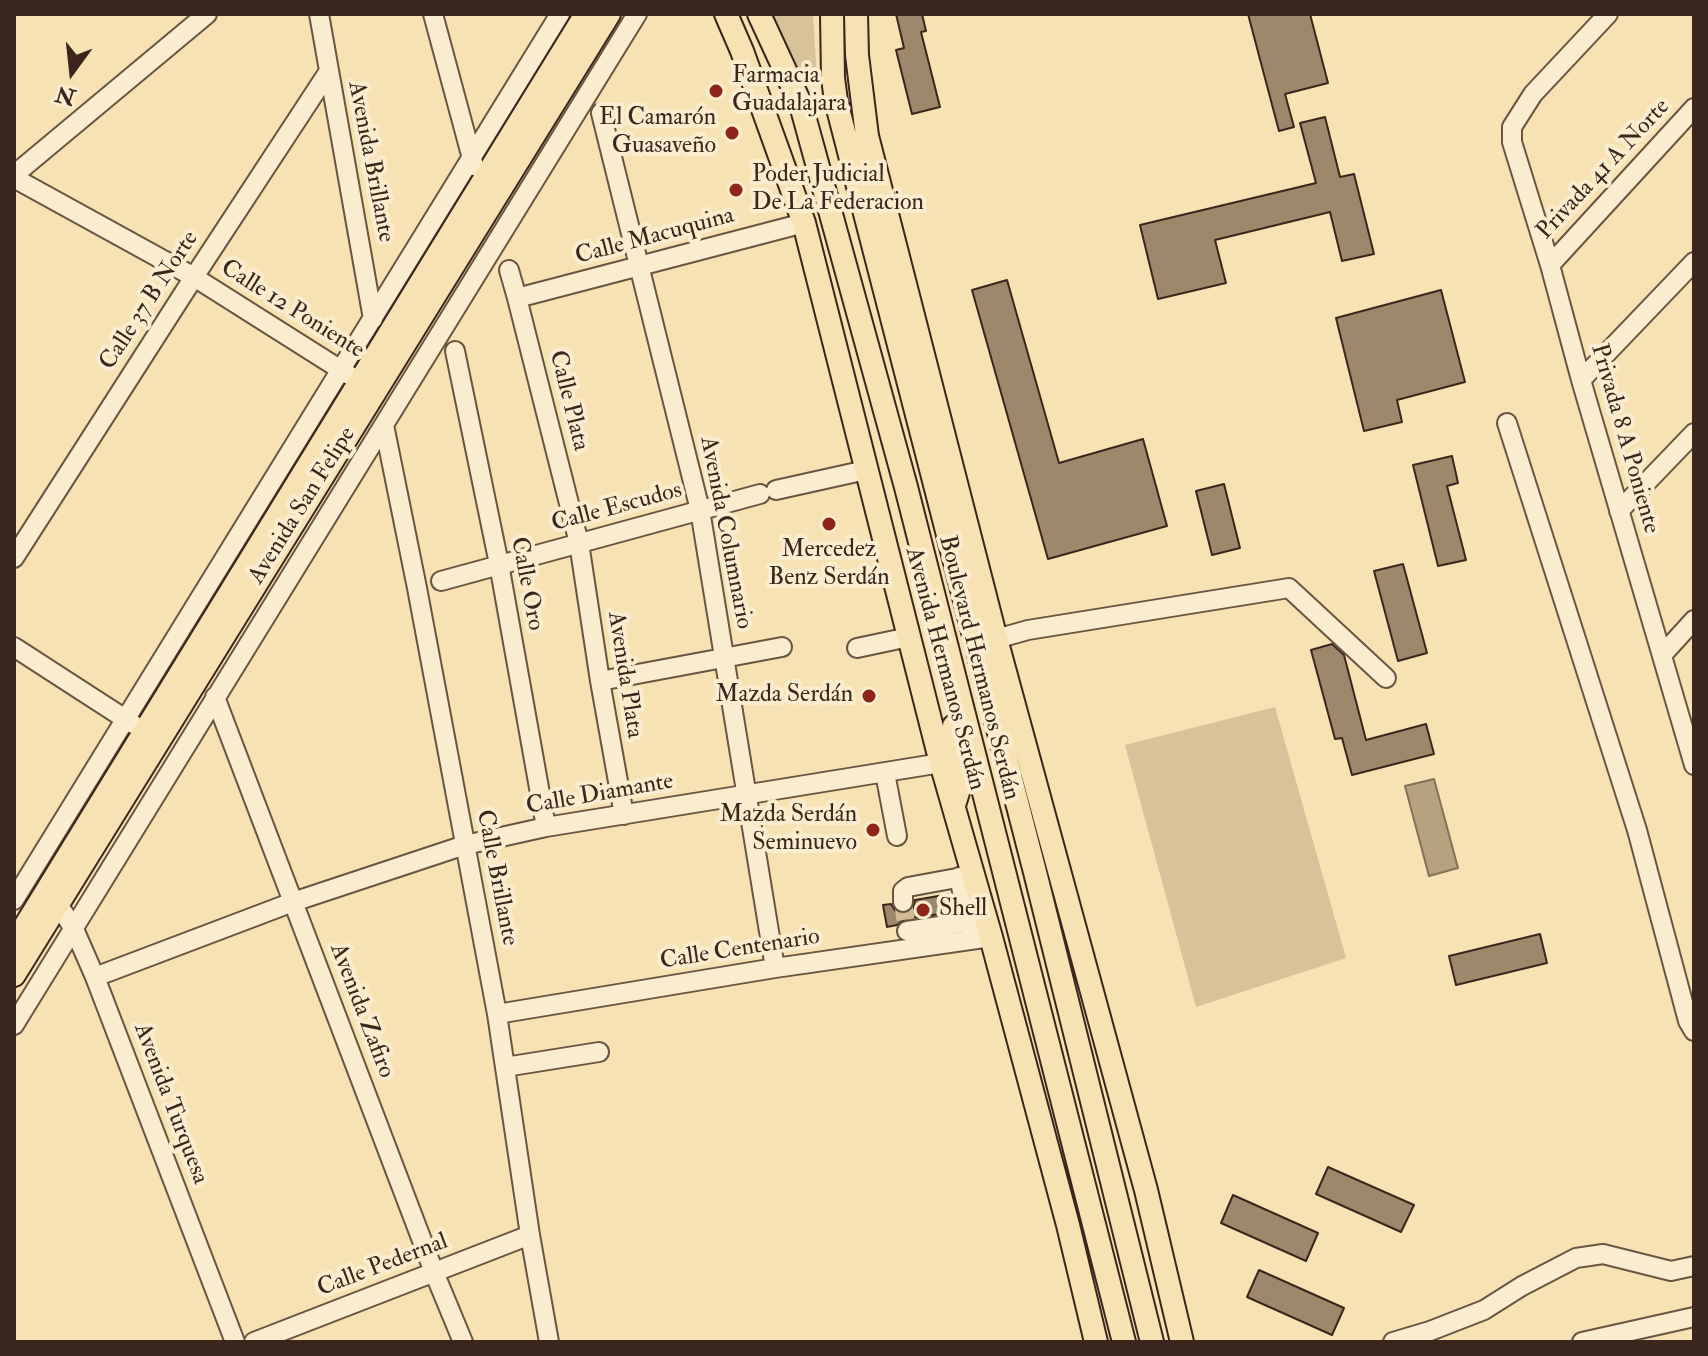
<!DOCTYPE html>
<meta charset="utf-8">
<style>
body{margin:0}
#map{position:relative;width:1708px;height:1356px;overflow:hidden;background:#f7e2b3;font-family:"IM FELL Double Pica",serif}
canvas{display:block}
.frame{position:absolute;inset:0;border:16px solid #3b261e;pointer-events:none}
.north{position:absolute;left:32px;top:32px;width:80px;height:80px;-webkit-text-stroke:6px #faecce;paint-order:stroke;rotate:195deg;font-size:22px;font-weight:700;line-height:32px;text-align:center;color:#3b261e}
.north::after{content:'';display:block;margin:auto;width:28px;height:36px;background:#3b261e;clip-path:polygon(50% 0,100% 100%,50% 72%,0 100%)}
</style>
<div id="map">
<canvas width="1708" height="1356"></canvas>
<div class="frame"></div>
<div class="north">N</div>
</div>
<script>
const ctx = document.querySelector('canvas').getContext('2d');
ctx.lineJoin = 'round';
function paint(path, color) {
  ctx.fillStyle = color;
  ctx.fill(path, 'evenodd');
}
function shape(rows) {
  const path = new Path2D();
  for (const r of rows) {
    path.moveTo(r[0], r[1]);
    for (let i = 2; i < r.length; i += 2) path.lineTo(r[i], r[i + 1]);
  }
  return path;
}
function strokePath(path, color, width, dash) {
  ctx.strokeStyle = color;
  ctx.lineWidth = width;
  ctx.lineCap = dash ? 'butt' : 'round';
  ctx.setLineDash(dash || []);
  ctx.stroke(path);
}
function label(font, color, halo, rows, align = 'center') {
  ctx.font = font + ' "IM FELL Double Pica",serif';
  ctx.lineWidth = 8;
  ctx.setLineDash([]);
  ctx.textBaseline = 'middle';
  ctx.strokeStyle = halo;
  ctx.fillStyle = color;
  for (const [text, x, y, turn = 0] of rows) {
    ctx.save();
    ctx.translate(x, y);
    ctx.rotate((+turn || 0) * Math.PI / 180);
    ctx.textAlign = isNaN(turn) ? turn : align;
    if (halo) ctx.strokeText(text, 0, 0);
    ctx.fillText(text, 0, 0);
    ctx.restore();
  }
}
paint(shape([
 [769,14,813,14,817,79,801,82],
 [1275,707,1346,958,1196,1007,1125,745]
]), '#d7c29a');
const water = shape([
 [1434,779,1458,868,1429,876,1405,786,1434,779]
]);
paint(water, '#b7a280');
strokePath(water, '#857059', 2);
const building = shape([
 [896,14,922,14,926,31,921,32,940,107,912,114,896,50,904,48,896,14],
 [1248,14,1310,14,1328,83,1285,94,1294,127,1279,131,1248,14],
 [1325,117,1340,177,1354,174,1374,254,1342,261,1330,212,1215,240,1226,283,1158,299,1140,225,1316,183,1300,123,1325,117],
 [1007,280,1059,463,1143,439,1167,526,1048,559,972,290,1007,280],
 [1441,290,1465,382,1397,400,1402,422,1364,431,1336,318,1441,290],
 [1452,456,1458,483,1447,486,1466,560,1438,566,1413,465,1452,456],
 [1224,484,1240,548,1212,555,1196,491,1224,484],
 [1403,564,1427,653,1398,661,1374,571,1403,564],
 [1332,644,1344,655,1366,740,1426,724,1434,754,1352,775,1342,738,1335,739,1311,650,1332,644],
 [950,894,954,912,905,919,897,925,887,927,883,905,891,904,896,912,904,914,913,909,915,900,950,894],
 [1540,934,1547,963,1456,985,1449,956,1540,934],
 [1328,1167,1414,1205,1401,1232,1316,1194,1328,1167],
 [1233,1195,1318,1233,1306,1261,1221,1223,1233,1195],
 [1259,1270,1344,1308,1332,1335,1247,1297,1259,1270]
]);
paint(building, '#9d886b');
strokePath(building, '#3b261e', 2);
strokePath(shape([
 [903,902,906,924]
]), '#d1bc95', 18, [18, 9]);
const minor = shape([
 [319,14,373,319],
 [433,14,474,166],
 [1608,14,1533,94,1512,127,1512,142,1550,265,1581,380,1694,765],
 [601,113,700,510,775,968],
 [14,175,207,14],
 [14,178,194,277,349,375],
 [1550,265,1694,108],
 [509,270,517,298,579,543,600,681,624,815],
 [517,298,804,223],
 [455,351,499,564,546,827],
 [1581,380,1694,262],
 [1507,423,1637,830,1688,1021,1694,1031],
 [384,425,417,588,497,1014,530,1235,549,1342],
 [776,490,866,470],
 [1619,511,1694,433],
 [14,558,194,277,329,71],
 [441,581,760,494],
 [996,639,1028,630,1289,588,1386,678],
 [14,647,133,724],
 [857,648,909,637],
 [1663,654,1694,620],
 [600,681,782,647],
 [215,697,434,1272,463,1342],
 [885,773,897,836],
 [959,877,971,933],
 [52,895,74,929,95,977,235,1342],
 [14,900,560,14],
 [903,902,903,891,908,887,973,875],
 [907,931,986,919],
 [95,977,293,902,465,845,546,827,941,763],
 [497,1014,775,968,991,937],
 [14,1025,637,14],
 [505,1067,599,1052],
 [254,1342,530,1235],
 [1393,1342,1430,1331,1484,1310,1522,1286,1576,1258,1603,1254,1671,1271,1694,1266],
 [1582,1342,1694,1317]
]);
const major = shape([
 [726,14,742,51,804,223,941,763,991,937,1068,1225,1096,1342],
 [759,14,801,105,906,487,1124,1342],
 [832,14,833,78,836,101,1035,872,1152,1342],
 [856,14,857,55,867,136,996,639,1146,1190,1182,1342],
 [954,726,961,772,959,789,955,802],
 [14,944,586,14],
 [14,975,609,14]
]);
strokePath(minor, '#6a5543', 22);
strokePath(major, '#3b261e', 26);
strokePath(minor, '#faecce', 18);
strokePath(major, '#f7e2b3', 22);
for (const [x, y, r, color] of [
 [716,91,8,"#8f2418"],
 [732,133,8,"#8f2418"],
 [736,190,8,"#8f2418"],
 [829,524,8,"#8f2418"],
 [869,696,8,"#8f2418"],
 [873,830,8,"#8f2418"],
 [923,910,8,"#8f2418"]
]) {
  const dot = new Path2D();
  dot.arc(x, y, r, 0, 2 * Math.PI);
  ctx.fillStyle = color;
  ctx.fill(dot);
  strokePath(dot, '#faecce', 3);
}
label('24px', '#3b261e', '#faecce', [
 ["Farmacia",732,77],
 ["Guadalajara",732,105],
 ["El Camarón",716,119,"right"],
 ["Guasaveño",716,147,"right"],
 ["Poder Judicial",752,176],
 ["De La Federacion",752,204],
 ["Mercedez",829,551,"center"],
 ["Benz Serdán",829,579,"center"],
 ["Mazda Serdán",853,696,"right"],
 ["Mazda Serdán",857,816,"right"],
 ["Seminuevo",857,844,"right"],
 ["Shell",939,910]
], 'left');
label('24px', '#3b261e', '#faecce', [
 ["Avenida Brillante",370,162,79],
 ["Privada 41 A Norte",1604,170,-47],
 ["Calle Macuquina",655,237,-15],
 ["Calle 37 B Norte",150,301,-57],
 ["Calle 12 Poniente",292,310,32],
 ["Calle Plata",568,401,76],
 ["Privada 8 A Poniente",1624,439,74],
 ["Avenida San Felipe",303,506,-58],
 ["Calle Escudos",617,508,-15],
 ["Avenida Columnario",725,533,79],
 ["Calle Oro",526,584,79],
 ["Boulevard Hermanos Serdán",978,668,76],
 ["Avenida Hermanos Serdán",944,669,75],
 ["Avenida Plata",624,675,81],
 ["Calle Diamante",600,795,-10],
 ["Calle Brillante",496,878,79],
 ["Calle Centenario",740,950,-9],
 ["Avenida Zafiro",361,1011,69],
 ["Avenida Turquesa",170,1104,69],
 ["Calle Pedernal",383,1266,-21]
]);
</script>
